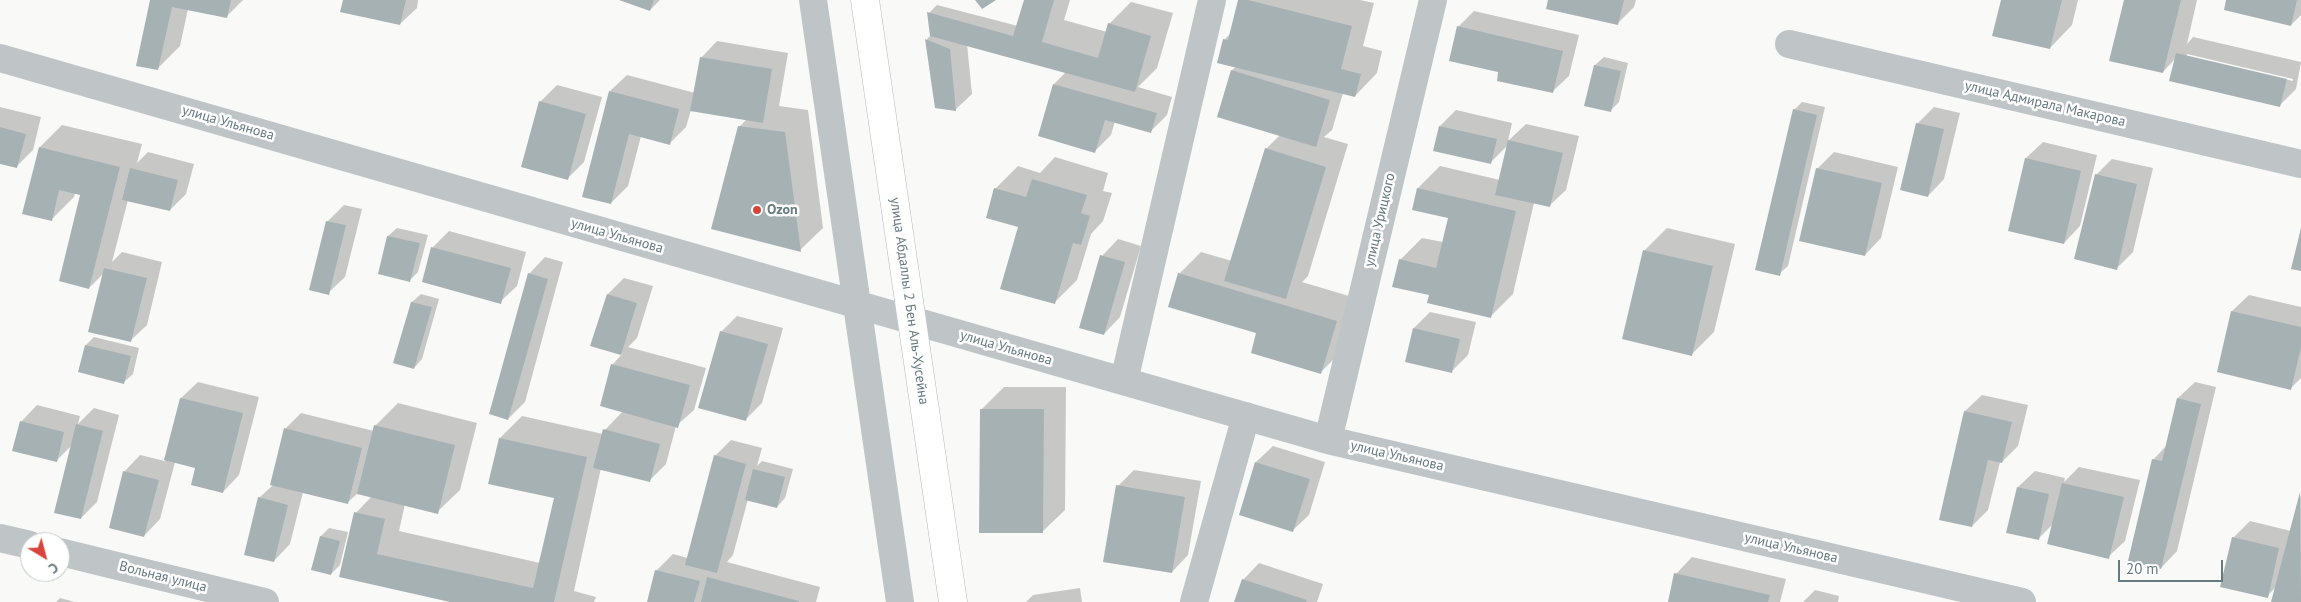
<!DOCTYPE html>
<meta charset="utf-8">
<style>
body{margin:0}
#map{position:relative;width:2301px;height:602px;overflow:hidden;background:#f9f9f8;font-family:"PT Sans",sans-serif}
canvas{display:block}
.north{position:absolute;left:20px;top:532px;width:50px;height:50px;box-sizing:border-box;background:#fff;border:1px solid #c2cacc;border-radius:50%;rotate:143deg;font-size:14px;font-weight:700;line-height:20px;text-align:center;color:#667a80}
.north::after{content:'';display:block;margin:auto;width:18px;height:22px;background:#d6443b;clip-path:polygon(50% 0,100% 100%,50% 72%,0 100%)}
.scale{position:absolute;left:2118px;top:560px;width:105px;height:22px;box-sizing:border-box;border:2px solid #667a80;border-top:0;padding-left:6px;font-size:15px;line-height:18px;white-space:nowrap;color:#667a80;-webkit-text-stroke:4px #fff;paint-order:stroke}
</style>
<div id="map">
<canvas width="2301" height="602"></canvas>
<div class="north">С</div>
<div class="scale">20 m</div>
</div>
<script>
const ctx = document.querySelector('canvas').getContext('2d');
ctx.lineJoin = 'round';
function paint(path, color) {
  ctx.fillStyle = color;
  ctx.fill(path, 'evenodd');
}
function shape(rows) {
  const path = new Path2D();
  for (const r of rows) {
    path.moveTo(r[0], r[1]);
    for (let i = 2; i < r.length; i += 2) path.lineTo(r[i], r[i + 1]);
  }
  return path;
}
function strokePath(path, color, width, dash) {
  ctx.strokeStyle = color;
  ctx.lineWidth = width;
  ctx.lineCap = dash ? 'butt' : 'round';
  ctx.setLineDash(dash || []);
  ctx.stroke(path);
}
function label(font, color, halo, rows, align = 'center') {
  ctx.font = font + ' "PT Sans",sans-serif';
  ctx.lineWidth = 5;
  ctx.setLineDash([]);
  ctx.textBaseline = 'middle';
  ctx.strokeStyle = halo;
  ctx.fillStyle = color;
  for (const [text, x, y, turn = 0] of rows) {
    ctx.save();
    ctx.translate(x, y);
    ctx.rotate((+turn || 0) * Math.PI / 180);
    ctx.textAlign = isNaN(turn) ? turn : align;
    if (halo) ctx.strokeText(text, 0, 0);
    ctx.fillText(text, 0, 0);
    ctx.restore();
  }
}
paint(shape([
 [152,0,243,0,226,17,188,9,180,46,157,69],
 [344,0,418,0,417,8,400,24],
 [622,0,660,0,650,10],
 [1025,0,1070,0,1064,20,1107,32,1109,24,1131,2,1173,13,1157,68,1138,87,1172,97,1167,115,1151,131,1115,121,1111,135,1095,151,1054,84,1067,71,967,44,972,94,955,110,936,107,927,39,931,35,929,13,937,5,1018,26],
 [1239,0,1360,0,1374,3,1363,46,1382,51,1377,73,1355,96,1343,93,1332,130,1324,137,1348,144,1308,276,1302,282,1359,299,1343,350,1321,372,1258,332,1179,274,1201,252,1232,261,1266,149,1280,135,1232,70,1237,66,1224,40,1231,33],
 [1550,0,1636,0,1634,7,1617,24],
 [2002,0,2078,0,2072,25,2050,48],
 [2125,0,2197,0,2187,44,2193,37,2301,62,2296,89,2280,105,2175,59,2163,72],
 [2187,54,2293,79,2293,81,2187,57],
 [2227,0,2301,0,2301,15,2291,25],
 [1474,11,1579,35,1569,76,1552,92,1500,71,1458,27],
 [717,41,788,53,779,106,808,110,823,228,800,250,739,127,747,119,691,110,686,127,670,143,641,136,628,186,611,203,610,91,627,75,695,93,701,58],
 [1604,57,1628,63,1619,102,1610,111,1595,65],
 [557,85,602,97,584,162,568,178,540,102],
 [1802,102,1825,107,1788,266,1779,274,1794,110],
 [0,107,41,117,33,150,16,167,0,163],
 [1934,107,1960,113,1944,179,1928,196,1917,124],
 [1456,110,1512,123,1508,141,1526,124,1579,136,1566,190,1549,206,1534,203,1513,294,1490,317,1431,294,1400,260,1422,238,1443,242,1449,217,1418,188,1440,166,1500,180,1508,145,1490,163,1440,126],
 [62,125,142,144,137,163,148,152,194,164,186,194,170,210,128,200,112,262,122,252,162,262,147,325,130,341,105,272,89,288,82,194,75,193,74,197,51,220,40,147],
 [2043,142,2097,155,2080,226,2064,243,2026,158],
 [1834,152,1898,167,1881,238,1865,255,1817,169],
 [1055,157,1108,173,1103,191,1112,193,1103,221,1091,234,1077,280,1054,303,1019,226,995,189,1018,166,1040,173],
 [2112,159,2153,168,2133,252,2117,268,2096,175],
 [344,205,362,209,345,277,328,293,327,222],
 [397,228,428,235,418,272,410,280,388,236],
 [1667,228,1735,244,1714,332,1692,354,1644,251],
 [449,231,526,252,517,286,500,302,423,281,433,247],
 [1118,239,1141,246,1120,317,1104,334,1102,256],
 [545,257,563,262,525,402,508,419,529,274],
 [624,278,653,286,637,338,628,347,706,368,694,410,676,426,666,464,649,481,601,468,574,591,596,597,594,602,456,602,341,576,356,513,372,496,358,493,347,503,303,492,290,544,274,561,259,498,273,485,285,429,301,413,374,431,375,426,398,403,477,423,460,490,437,512,405,504,399,531,540,563,555,497,500,438,522,416,603,434,605,430,623,411,601,405,613,364,622,354,592,345,608,294],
 [421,294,439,299,422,359,414,368,395,363,412,302],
 [2249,295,2301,307,2301,378,2291,388,2232,311],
 [1430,312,1476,322,1468,355,1452,371,1414,328],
 [737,316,783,328,762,403,746,419,721,332],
 [94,337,139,348,133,374,124,382,86,345],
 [198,382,259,397,239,475,223,492,197,467,175,462,160,519,144,536,124,472,140,455,165,461,181,398],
 [2195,382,2216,387,2177,551,2161,568,2153,460,2167,445,2178,398],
 [1004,387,1066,387,1065,510,1042,532,981,410],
 [1982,395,2028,405,2018,446,2002,462,2000,462,1988,510,1972,526,1965,411],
 [37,405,80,416,78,424,94,408,119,415,97,502,81,518,72,445,57,460,21,422],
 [731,440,762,448,757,466,762,461,793,469,785,498,777,507,748,499,733,555,727,562,820,587,816,602,648,602,656,571,673,554,688,558,715,456],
 [1273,446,1325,462,1309,515,1292,531,1256,462],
 [2079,467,2140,480,2125,541,2108,557,2053,524,2038,539,2018,487,2035,471,2065,478,2064,482],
 [1134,470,1201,481,1188,555,1172,572,1118,486],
 [2301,495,2301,602,2277,602,2276,587,2267,596,2233,538,2250,521,2291,531],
 [329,528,348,532,340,565,331,574,321,536],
 [1692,557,1786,579,1780,602,1669,602,1676,574],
 [1259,563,1323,584,1317,602,1235,602,1243,580],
 [1080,588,1082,602,1026,602,1033,595],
 [1815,590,1839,596,1838,602,1803,602],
 [60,598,75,602,56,602]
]), '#0003');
paint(shape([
 [150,0,231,0,227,18,172,7,158,70,136,66],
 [343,0,406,0,400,25,340,12],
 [619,0,654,0,650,11],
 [975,0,996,0,982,9],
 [1024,0,1054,0,1042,42,1098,58,1108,23,1151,36,1135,92,930,36,927,12,1013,36],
 [1238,0,1248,0,1352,26,1341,69,1361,74,1355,97,1217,63,1223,39,1228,40],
 [1548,0,1624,0,1618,25,1546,9],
 [2001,0,2062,0,2050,49,1992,36],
 [2124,0,2181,0,2163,73,2109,61],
 [2226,0,2297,0,2291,26,2224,10],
 [1457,26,1563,51,1553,93,1497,81,1498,72,1449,61],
 [925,39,950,49,956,111,935,108],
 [2176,53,2287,79,2280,107,2169,81],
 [700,57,772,69,763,123,690,111],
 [1594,65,1621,71,1611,112,1584,106],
 [1231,70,1330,100,1316,147,1217,117],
 [1053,84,1157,113,1151,133,1105,120,1095,153,1038,136],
 [609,91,679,109,670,145,629,134,611,204,582,197],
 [539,101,586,114,568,180,521,167],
 [1793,109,1817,115,1780,276,1755,270],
 [1916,123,1944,129,1928,197,1900,190],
 [738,126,785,132,801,252,711,229],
 [1439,126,1497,139,1491,164,1433,151],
 [0,127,26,134,17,168,0,164],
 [1508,140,1563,153,1550,207,1495,195],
 [39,147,120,167,89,289,59,281,80,195,59,190,52,221,22,214],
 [1265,148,1326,167,1286,299,1224,281],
 [2025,158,2081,171,2064,244,2008,231],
 [130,168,178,180,170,211,122,200],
 [1816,168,1882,183,1865,256,1799,241],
 [2095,174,2137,184,2117,270,2074,259],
 [1032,179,1087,195,1081,213,1090,216,1081,245,1073,243,1055,304,1000,289,1018,227,986,218,994,188,1026,197],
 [1417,188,1516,211,1491,318,1427,303,1429,295,1392,287,1399,259,1436,268,1448,218,1412,210],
 [326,221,346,225,329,295,309,290],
 [2301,228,2301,271,2291,269],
 [387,236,420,243,410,282,378,274],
 [431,247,511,268,501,304,422,282],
 [1643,250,1713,266,1692,356,1622,339],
 [1100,255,1125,262,1104,335,1079,328],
 [104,268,147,278,131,342,88,332],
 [528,273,548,279,508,420,489,414],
 [1178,273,1337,321,1321,374,1251,353,1256,333,1168,307],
 [607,294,637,303,621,355,590,346],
 [411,302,432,307,414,369,393,363],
 [2231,311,2301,327,2301,347,2291,390,2217,372],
 [1413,328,1460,339,1452,373,1405,362],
 [720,331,768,344,746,421,698,408],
 [85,345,131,356,124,384,78,372],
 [611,364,690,385,678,428,600,406],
 [180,398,243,413,223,493,191,485,195,468,164,460],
 [2177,398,2201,404,2161,569,2128,561,2152,459,2162,461],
 [980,409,1044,409,1043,533,979,533],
 [1964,411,2012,422,2002,463,1988,460,1972,527,1939,520],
 [20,421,64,432,57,462,12,451],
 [76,424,103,431,81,519,54,513],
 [374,425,455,445,438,514,357,494],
 [284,428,362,448,348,504,270,485],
 [603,429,660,444,650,482,593,468],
 [499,438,587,457,554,602,450,602,339,577,354,512,385,519,377,554,533,588,554,498,488,484],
 [714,455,746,464,717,573,685,565],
 [1255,462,1310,479,1293,532,1239,515],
 [753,469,785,477,777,508,745,500],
 [123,471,159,480,144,537,109,528],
 [2062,483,2124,497,2109,559,2047,544],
 [1116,485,1185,497,1172,573,1103,562],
 [2017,487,2049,494,2039,540,2006,533],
 [2300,492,2301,602,2271,602],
 [258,497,288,505,274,562,244,555],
 [320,536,340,541,331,575,311,570],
 [2232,537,2279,548,2268,598,2220,587],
 [655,570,700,581,694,602,647,602],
 [1674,573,1770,595,1768,602,1668,602],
 [707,577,799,601,799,602,701,602],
 [1242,579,1307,600,1306,602,1234,602]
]), '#a6b1b4');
const major = shape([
 [865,0,953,602]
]);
strokePath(major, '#b3b9bc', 29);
strokePath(shape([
 [813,0,900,602],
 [1789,44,2301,164],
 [0,58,1328,440,2022,602],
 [1124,381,1212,0],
 [1328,440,1433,0],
 [0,538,30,545],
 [60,552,265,602],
 [1194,602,1246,416]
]), '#bfc5c7', 28);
strokePath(major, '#fff', 28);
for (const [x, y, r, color] of [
 [757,210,5,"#d6443b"]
]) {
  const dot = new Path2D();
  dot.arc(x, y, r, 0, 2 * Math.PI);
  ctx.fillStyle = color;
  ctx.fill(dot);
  strokePath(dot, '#fff', 2);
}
label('14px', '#667a80', '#fff', [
 ["улица Адмирала Макарова",2045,104,13],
 ["улица Ульянова",228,123,16],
 ["улица Урицкого",1380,220,-77],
 ["улица Ульянова",617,236,16],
 ["улица Абдаллы 2 Бен Аль-Хусейна",909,301,82],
 ["улица Ульянова",1006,348,16],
 ["улица Ульянова",1397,456,13],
 ["улица Ульянова",1791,548,13],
 ["Вольная улица",163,577,14]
]);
label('bold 14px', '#667a80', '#fff', [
 ["Ozon",767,210]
], 'left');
</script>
